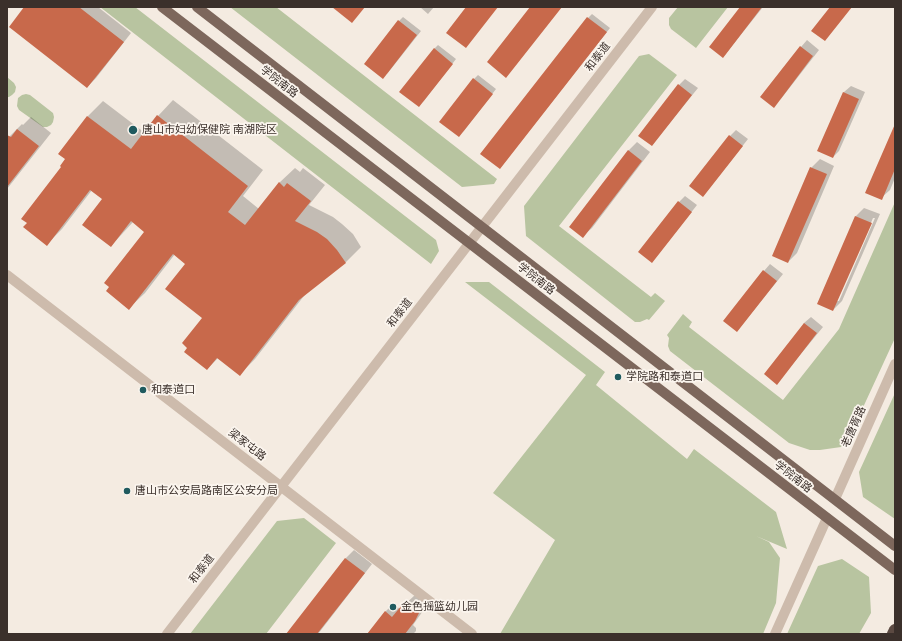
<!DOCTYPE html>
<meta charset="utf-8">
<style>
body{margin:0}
#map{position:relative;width:902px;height:641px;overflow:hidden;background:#f4ebe1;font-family:"Fira Sans",sans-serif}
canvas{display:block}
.frame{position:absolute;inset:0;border:8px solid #3b302b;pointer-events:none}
</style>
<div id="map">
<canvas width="902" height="641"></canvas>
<div class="frame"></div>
</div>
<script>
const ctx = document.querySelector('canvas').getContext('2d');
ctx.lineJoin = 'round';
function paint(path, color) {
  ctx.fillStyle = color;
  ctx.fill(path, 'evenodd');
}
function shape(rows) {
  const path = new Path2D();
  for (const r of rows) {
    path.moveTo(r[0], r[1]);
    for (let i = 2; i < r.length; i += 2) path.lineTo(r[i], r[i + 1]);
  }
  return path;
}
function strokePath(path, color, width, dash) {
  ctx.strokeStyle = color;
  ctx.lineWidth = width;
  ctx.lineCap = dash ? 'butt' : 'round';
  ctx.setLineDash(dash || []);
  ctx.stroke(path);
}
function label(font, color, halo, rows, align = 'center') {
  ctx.font = font + ' "Fira Sans","Noto Sans SC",sans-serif';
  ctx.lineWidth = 3.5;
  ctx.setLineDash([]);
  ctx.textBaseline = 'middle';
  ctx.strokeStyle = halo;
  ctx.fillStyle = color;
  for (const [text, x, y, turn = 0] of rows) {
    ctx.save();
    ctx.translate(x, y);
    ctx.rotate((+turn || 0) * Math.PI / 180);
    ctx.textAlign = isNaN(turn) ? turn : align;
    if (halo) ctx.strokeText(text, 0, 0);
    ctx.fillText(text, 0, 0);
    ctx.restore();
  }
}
paint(shape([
 [100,7,135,7,436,240,439,251,431,264],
 [230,7,276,7,497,179,494,184,462,187],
 [678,7,728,7,696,48,671,29,669,25,669,18],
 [649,54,677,75,559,226,651,297,655,293,665,301,649,320,647,319,640,322,635,322,526,236,524,206,639,56],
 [7,77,14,83,16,87,15,92,12,95,9,97,7,97],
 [26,94,30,95,53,113,54,117,53,122,51,125,47,127,43,127,19,110,17,106,18,98,22,95],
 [895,202,895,338,848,440,841,447,820,450,810,450,789,443,670,351,668,346,669,338,667,335,683,314,692,322,689,327,783,400,839,329],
 [465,282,489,282,605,372,596,385,687,459,694,449,776,512,787,549,756,536,769,542,780,558,776,603,763,634,500,634,555,540,493,493,586,375],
 [895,393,895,519,863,497,859,472],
 [304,518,336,543,266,634,190,634,277,521],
 [842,559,869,577,871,613,859,634,787,634,818,566]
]), '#b8c4a0');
paint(shape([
 [25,7,98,7,131,33,96,78,87,87],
 [420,7,434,7,428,14],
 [742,7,763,7,723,57],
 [592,14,610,28,500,168,588,18],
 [403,17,421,31,387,74,399,21],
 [807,40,819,50,780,100,801,47],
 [438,45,456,59,423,102,434,49],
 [478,75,496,89,463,132,474,79],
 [685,79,698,88,652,145,679,85],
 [851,86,865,92,839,151,833,157,819,151,844,92],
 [173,100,263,170,243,196,259,209,279,183,295,168,300,172,303,168,325,185,309,205,333,217,342,224,353,234,361,247,346,262,307,292,255,359,240,374,218,358,207,369,203,318,186,263,175,254,145,293,129,308,145,231,133,222,111,246,104,199,92,190,62,229,47,244,63,167,66,159,59,154,88,116,103,101,145,133,158,116],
 [31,117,51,133,7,189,7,139,22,124,23,125],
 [895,126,895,178,890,190,881,198],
 [736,130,748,139,703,196,730,136],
 [637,142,650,152,592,228,583,236,628,151],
 [820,159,834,166,797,253,788,262,811,168],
 [685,196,697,205,652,262,679,202],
 [864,208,880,214,842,301,833,310,818,303,856,216],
 [873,218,875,218,839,301,837,301],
 [770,264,783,274,737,331,764,271],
 [811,317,823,327,777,383,804,323],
 [354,550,372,564,318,634,288,634,346,558],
 [415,595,427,604,425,608,413,625,416,628,416,631,413,634,368,634,385,612,393,604,400,609]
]), '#0003');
paint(shape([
 [24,7,79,7,124,42,87,88,9,27],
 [332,7,365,7,352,23],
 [466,7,498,7,466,48,446,33],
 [530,7,562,7,506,78,487,62],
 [740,7,762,7,723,58,709,47],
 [830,7,852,7,825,41,811,31],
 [587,17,607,32,500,169,480,154],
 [398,20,417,35,383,79,364,64],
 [800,46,813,56,774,108,760,97],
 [434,48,453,64,419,107,399,92],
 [473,78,493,94,459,137,439,122],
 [678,84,692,95,652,146,638,136],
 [843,92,859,99,833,158,817,151],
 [157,115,248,186,228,212,245,225,279,182,284,187,287,183,311,201,295,221,317,232,327,239,337,250,346,263,299,300,240,376,217,358,207,370,184,352,187,348,182,343,202,318,165,289,185,264,173,254,129,310,106,291,109,287,104,283,144,232,131,221,111,247,82,225,102,199,90,190,47,246,23,227,27,223,21,219,61,167,60,166,65,159,58,154,87,116,131,149],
 [895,124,895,169,882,200,865,193],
 [17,129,39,146,7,187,7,135,11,137],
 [729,135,743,146,703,197,689,186],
 [628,150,642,161,583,238,569,227],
 [810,167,827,174,788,263,772,256],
 [678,201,692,212,652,263,638,252],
 [855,216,872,223,833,311,817,304],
 [763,270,777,281,737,332,723,321],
 [804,323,817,333,777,385,764,374],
 [345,558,365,573,317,634,286,634],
 [406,603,411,603,416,605,419,609,419,613,415,621,405,634,367,634,385,611,392,617,402,605]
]), '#c8694b');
strokePath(shape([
 [7,275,472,634],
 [835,499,895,364],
 [167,634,652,7],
 [775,634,827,518]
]), '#cdbbac', 10);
strokePath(shape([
 [162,7,895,570],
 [197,7,895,546]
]), '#7d675c', 10);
strokePath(shape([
 [893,634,895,630]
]), '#5c4a42', 12);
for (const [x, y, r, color] of [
 [133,130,5,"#1f5a5e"],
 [618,377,4,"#1f5a5e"],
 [143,390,4,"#1f5a5e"],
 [127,491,4,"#1f5a5e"],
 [393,607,4,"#1f5a5e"]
]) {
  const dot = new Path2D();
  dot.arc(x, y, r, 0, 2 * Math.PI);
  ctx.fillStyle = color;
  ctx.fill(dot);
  strokePath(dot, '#fbf5ee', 1.5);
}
label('11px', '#3b302b', '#fbf5ee', [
 ["和泰道",598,57,-52],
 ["学院南路",279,82,38],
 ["学院南路",536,279,38],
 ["和泰道",400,313,-52],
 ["老唐胥路",854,427,-66],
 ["梁家屯路",247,445,38],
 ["学院南路",793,477,38],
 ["和泰道",202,569,-52]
]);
label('11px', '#3b302b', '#fbf5ee', [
 ["唐山市妇幼保健院 南湖院区",142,130],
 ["学院路和泰道口",626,377],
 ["和泰道口",151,390],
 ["唐山市公安局路南区公安分局",135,491],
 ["金色摇篮幼儿园",401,607]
], 'left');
</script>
